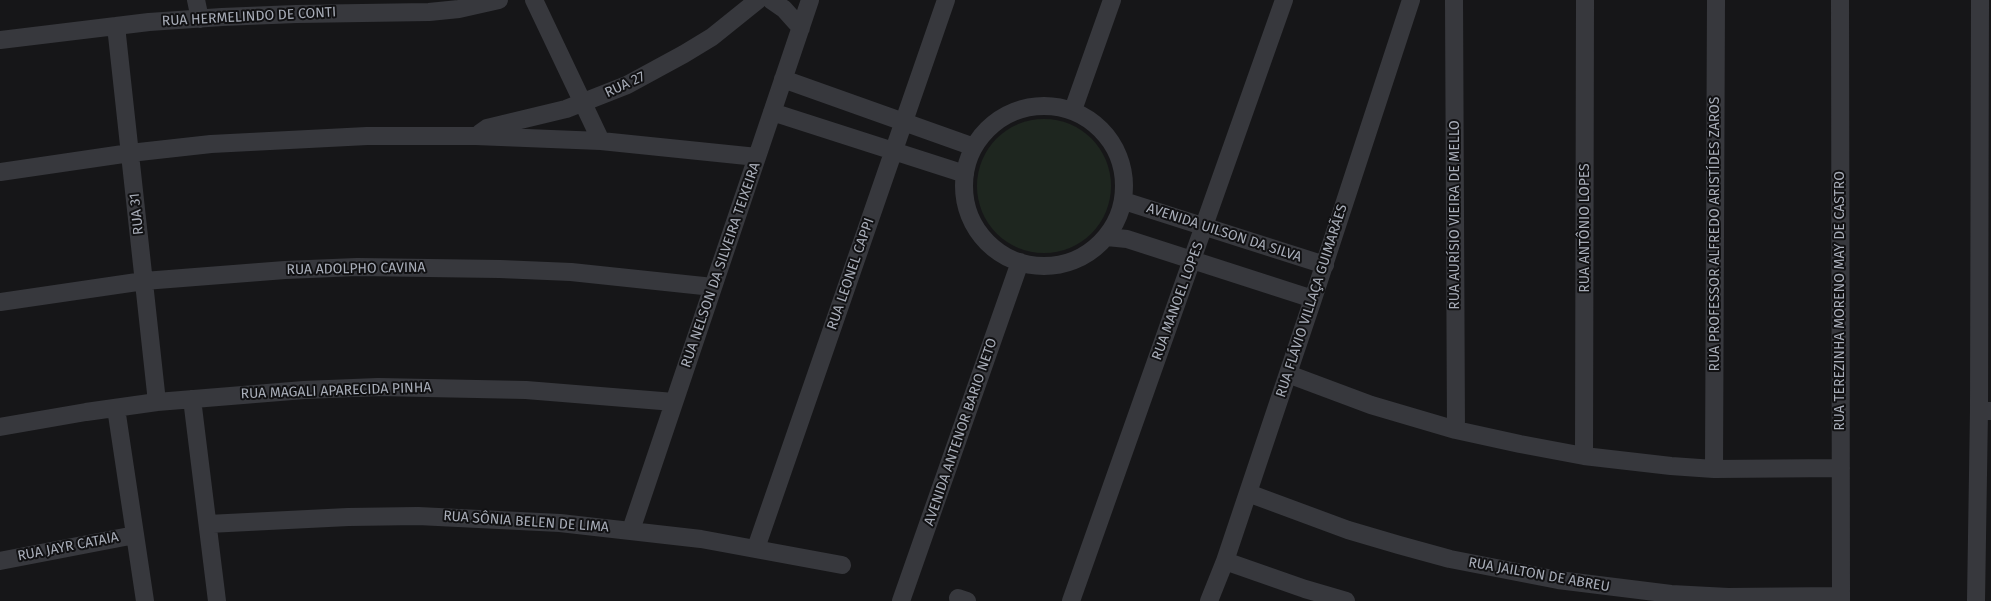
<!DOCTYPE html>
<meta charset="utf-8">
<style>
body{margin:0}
canvas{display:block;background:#161618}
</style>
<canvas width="1991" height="601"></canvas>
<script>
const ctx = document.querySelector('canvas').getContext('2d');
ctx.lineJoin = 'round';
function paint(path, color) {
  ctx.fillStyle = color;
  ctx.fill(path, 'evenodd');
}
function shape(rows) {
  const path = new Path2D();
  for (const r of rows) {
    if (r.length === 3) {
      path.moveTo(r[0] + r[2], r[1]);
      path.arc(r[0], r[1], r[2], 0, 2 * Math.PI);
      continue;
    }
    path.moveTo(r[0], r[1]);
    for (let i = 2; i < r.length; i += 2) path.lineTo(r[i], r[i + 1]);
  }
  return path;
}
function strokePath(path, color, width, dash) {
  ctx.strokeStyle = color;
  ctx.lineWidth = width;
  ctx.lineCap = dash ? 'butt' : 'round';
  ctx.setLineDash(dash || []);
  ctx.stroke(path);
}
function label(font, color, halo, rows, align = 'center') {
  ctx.font = font + ' "Fira Sans",sans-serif';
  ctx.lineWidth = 4;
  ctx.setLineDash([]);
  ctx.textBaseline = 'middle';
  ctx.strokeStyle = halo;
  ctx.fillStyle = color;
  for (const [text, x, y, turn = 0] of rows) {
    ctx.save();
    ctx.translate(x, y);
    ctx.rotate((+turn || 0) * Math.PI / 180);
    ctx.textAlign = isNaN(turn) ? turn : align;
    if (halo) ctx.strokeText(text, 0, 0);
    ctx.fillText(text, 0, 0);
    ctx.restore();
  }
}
paint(shape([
 [1044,186,67]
]), '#1e261f');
strokePath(shape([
 [196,0,200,19],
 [534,0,601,141],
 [771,0,784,9,801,28],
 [1454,0,1456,430],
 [1840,0,1841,601],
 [1980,0,1979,411,1991,411],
 [116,26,157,402],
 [0,40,149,22,222,17,296,14,429,12,459,9,499,0],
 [783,79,974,147],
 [1044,186,80],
 [1073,110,1112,0],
 [772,112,965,174],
 [480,133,487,128,566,109,627,85,684,54,712,37,758,0],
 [0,172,130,153,211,144,367,136,476,136,601,141,757,157],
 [1124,201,1325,265],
 [1107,237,1127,239,1313,299],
 [0,302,144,281,285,270,357,267,500,269,571,272,713,287],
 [1288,374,1371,405,1456,430,1520,444,1584,456,1671,466,1714,469,1841,468],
 [192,399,217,601],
 [116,408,145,601],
 [0,427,86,412,157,402,304,390,378,387,526,390,674,402],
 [1584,456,1585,0],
 [1714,469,1716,0],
 [1248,493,1348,530,1399,545,1450,559,1558,580,1671,594,1728,597,1841,596],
 [208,524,348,517,418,516,560,523,701,539,842,565],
 [631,530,810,0],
 [756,548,946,0],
 [0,561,135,535],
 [1225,561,1305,589,1346,601],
 [958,598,967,601],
 [901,601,1020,262],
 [1071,601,1284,0],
 [1209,601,1225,561,1313,299,1411,0],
 [1976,601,1979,411]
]), '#37383d', 18);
label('14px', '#a8adb8', '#111113', [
 ["RUA HERMELINDO DE CONTI",249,17,-3],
 ["RUA 27",625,85,-25],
 ["RUA 31",137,214,-96],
 ["RUA AURÍSIO VIEIRA DE MELLO",1455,215,-90],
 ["RUA ANTÔNIO LOPES",1585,228,-90],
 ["AVENIDA UILSON DA SILVA",1224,233,18],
 ["RUA PROFESSOR ALFREDO ARISTÍDES ZAROS",1715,234,-90],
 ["RUA NELSON DA SILVEIRA TEIXEIRA",721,265,-71],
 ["RUA ADOLPHO CAVINA",356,269,-1],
 ["RUA LEONEL CAPPI",851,274,-71],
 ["RUA MANOEL LOPES",1178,301,-70],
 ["RUA FLÁVIO VILLAÇA GUIMARÃES",1312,301,-72],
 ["RUA TEREZINHA MORENO MAY DE CASTRO",1840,301,-90],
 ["RUA MAGALI APARECIDA PINHA",336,391,-2],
 ["AVENIDA ANTENOR BARIO NETO",961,432,-71],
 ["RUA SÔNIA BELEN DE LIMA",526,522,4],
 ["RUA JAYR CATAIA",68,547,-11],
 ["RUA JAILTON DE ABREU",1539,575,10]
]);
</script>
